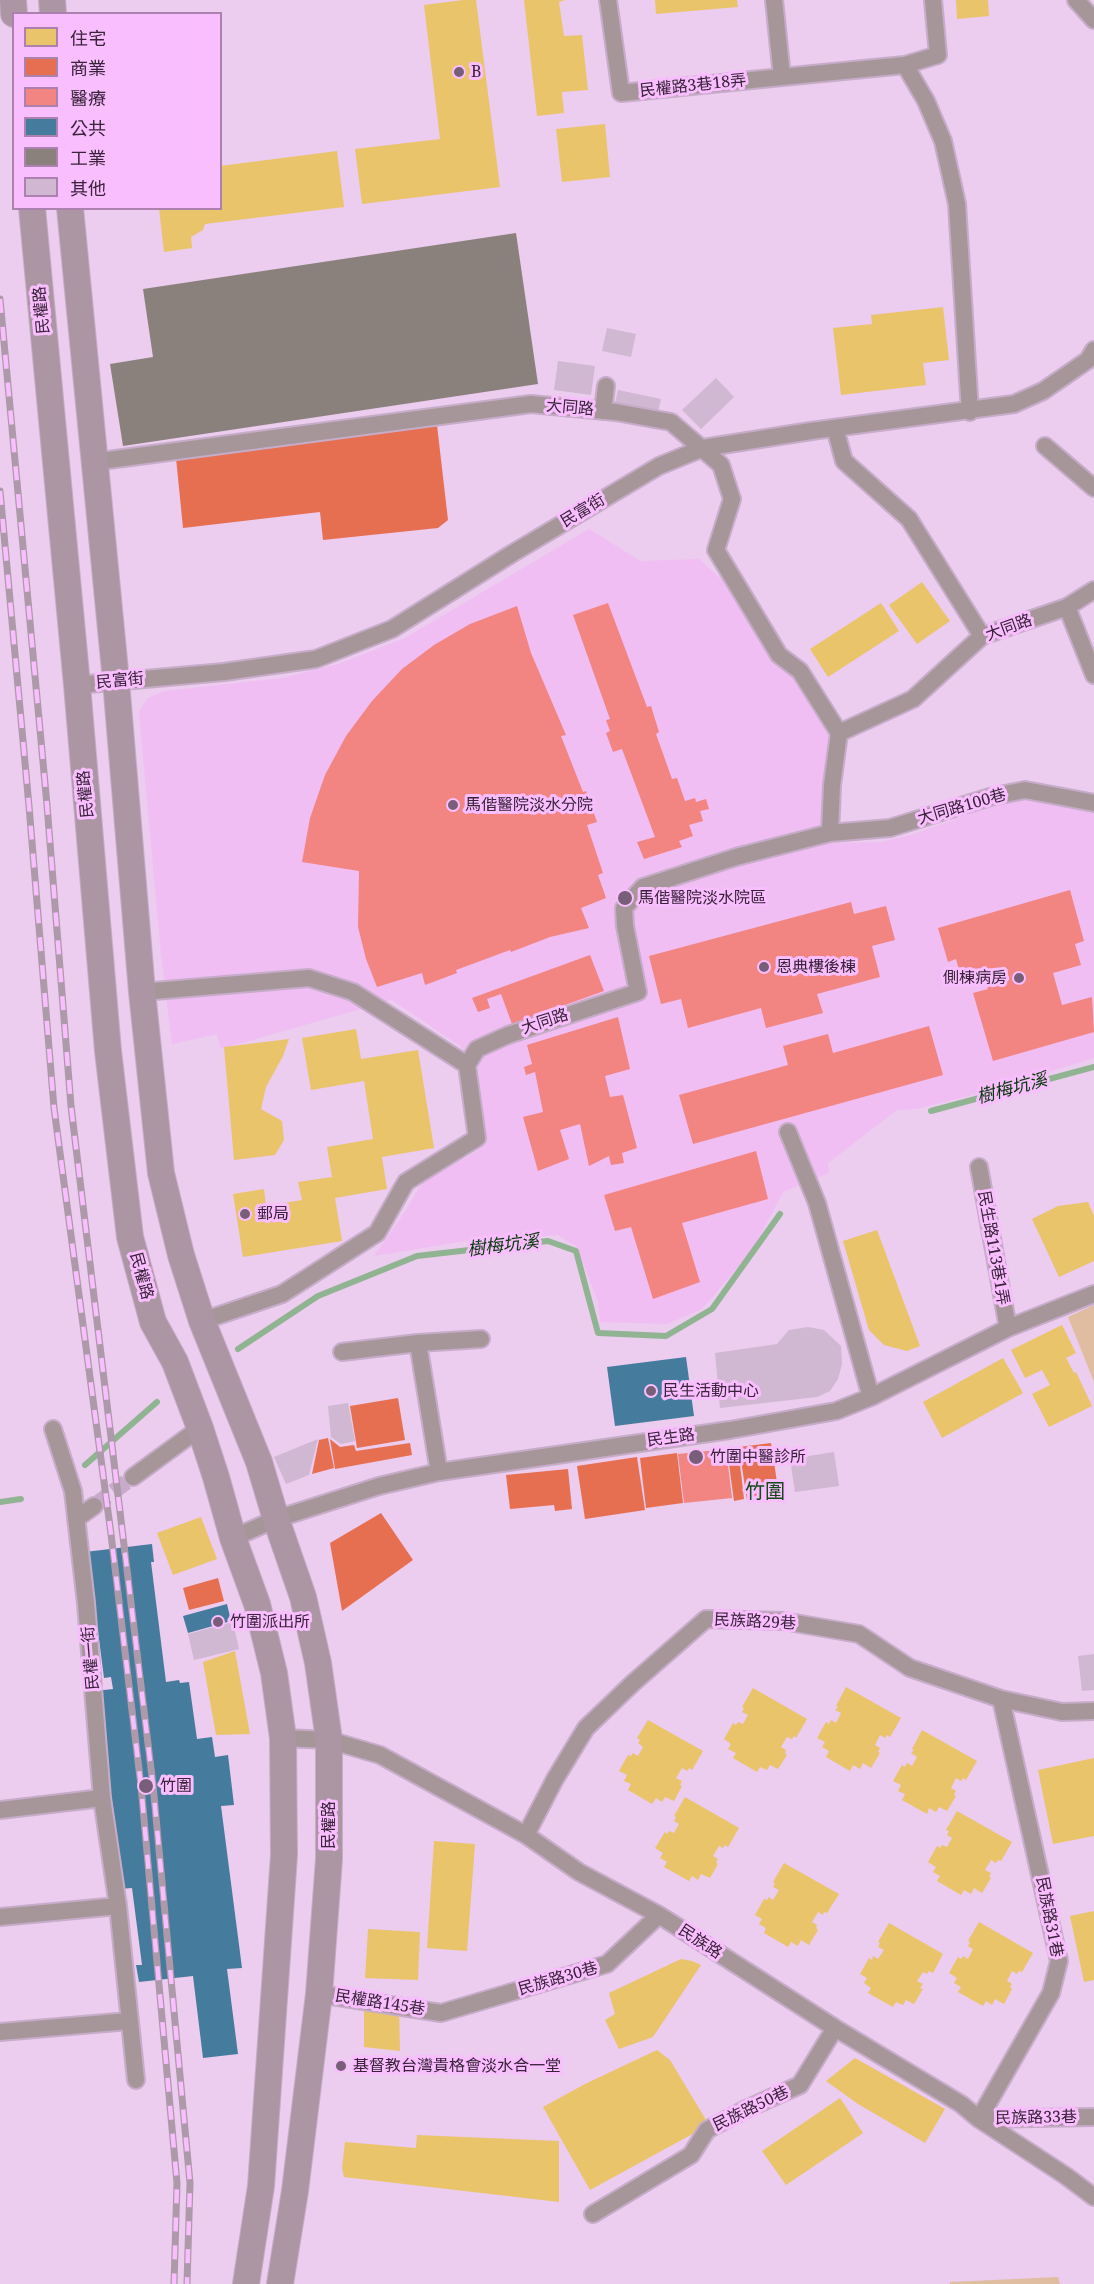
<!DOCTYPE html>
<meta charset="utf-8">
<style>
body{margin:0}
#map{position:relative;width:1094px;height:2284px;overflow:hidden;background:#ecccef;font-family:"Noto Serif","Noto Sans TC",serif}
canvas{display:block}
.legend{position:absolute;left:12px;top:12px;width:210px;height:198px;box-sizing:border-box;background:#f9befd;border:2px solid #ac80af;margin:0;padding:8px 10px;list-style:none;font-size:18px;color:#39223a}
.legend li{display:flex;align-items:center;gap:12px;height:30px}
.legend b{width:30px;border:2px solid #ac80af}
</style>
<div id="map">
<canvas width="1094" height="2284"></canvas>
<ul class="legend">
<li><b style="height:16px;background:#e9c46a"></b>住宅</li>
<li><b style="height:16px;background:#e76f51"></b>商業</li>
<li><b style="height:16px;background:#f28482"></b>醫療</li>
<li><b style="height:16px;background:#457b9d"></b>公共</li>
<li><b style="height:16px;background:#8a817c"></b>工業</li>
<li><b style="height:16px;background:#d0b7d2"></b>其他</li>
</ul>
</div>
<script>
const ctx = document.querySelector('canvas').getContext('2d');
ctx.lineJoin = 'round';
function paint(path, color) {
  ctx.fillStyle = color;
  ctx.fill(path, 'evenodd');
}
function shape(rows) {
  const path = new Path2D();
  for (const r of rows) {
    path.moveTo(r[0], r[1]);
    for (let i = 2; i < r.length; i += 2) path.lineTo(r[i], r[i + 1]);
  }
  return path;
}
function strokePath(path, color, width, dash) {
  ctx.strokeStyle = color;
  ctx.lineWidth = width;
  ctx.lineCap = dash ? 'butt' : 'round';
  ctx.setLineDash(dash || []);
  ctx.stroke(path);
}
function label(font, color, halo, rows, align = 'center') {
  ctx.font = font + ' "Noto Serif","Noto Sans TC",serif';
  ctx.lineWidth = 6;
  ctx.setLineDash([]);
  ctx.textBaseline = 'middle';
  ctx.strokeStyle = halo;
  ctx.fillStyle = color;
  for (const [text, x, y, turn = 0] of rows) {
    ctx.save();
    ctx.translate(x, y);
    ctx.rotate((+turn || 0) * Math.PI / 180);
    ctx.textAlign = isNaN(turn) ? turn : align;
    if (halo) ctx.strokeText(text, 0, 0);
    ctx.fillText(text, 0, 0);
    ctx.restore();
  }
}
paint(shape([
 [589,529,640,561,699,559,728,585,774,664,798,680,830,737,822,821,832,843,881,842,911,835,1004,802,1029,798,1094,812,1094,1058,969,1096,916,1109,897,1110,828,1163,829,1173,783,1192,752,1251,702,1309,667,1324,600,1322,598,1302,577,1247,558,1235,472,1240,374,1256,406,1210,423,1181,478,1151,486,1134,478,1067,460,1046,392,1000,221,1049,217,1034,172,1044,161,954,139,712,148,698,164,691,282,678,338,664,405,638]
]), '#f0bef3');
paint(shape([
 [1094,1305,1094,1382,1068,1317],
 [1058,2277,1060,2284,950,2284,950,2282]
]), '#e0bda0');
paint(shape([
 [463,0,476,0,500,187,362,204,355,149,440,139,424,5],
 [524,0,565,0,559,2,564,36,582,35,588,90,562,92,564,113,537,116],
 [655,0,737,0,738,7,656,14],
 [956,0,988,0,989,16,957,19],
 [605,124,610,177,562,182,556,129],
 [337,151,344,207,205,224,203,230,191,237,192,248,164,252,159,208,220,208,220,166],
 [943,307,949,360,923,363,926,385,841,395,833,328,872,324,871,315],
 [922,582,950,621,917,644,889,605],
 [881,603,899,631,828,677,810,649],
 [356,1029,361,1059,418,1050,434,1148,382,1157,387,1189,335,1198,342,1241,243,1257,233,1194,264,1189,266,1206,302,1200,298,1182,332,1177,327,1147,373,1139,364,1081,311,1090,302,1038],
 [289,1039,283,1056,266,1087,261,1109,282,1121,284,1140,275,1155,234,1160,224,1047],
 [1088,1202,1094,1216,1094,1261,1059,1277,1032,1219,1058,1206],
 [877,1230,920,1346,907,1351,884,1345,869,1330,843,1241],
 [1062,1325,1076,1353,1066,1358,1074,1373,1076,1372,1092,1406,1049,1427,1032,1394,1050,1385,1042,1370,1025,1378,1011,1350],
 [1003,1358,1023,1393,942,1438,923,1402],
 [201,1517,217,1559,173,1575,157,1533],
 [235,1651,250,1734,216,1735,203,1662],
 [846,1687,901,1718,890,1737,887,1735,885,1738,880,1735,875,1745,880,1748,878,1752,880,1753,871,1768,863,1763,860,1769,853,1765,850,1771,826,1757,829,1751,822,1747,825,1742,817,1738,826,1722,829,1724,831,1720,836,1723,841,1713,835,1710,838,1707,836,1706],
 [753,1688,807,1719,796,1738,794,1736,792,1739,787,1737,781,1747,786,1750,785,1753,787,1755,778,1769,770,1765,767,1770,760,1767,757,1772,733,1758,736,1753,728,1749,731,1744,724,1739,733,1723,736,1725,738,1722,743,1724,748,1715,742,1712,744,1708,742,1707],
 [648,1720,703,1751,692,1770,689,1768,687,1771,682,1768,676,1778,682,1781,680,1785,682,1786,674,1801,665,1797,662,1802,656,1798,652,1804,628,1790,631,1784,624,1781,627,1775,619,1771,628,1755,631,1756,633,1753,638,1756,643,1747,638,1743,640,1740,637,1738],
 [922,1730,977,1761,966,1780,963,1778,961,1781,956,1778,951,1788,956,1791,954,1795,956,1796,947,1811,939,1807,936,1812,929,1808,927,1814,902,1800,905,1794,898,1791,901,1785,893,1781,902,1765,905,1767,907,1763,912,1766,917,1757,911,1753,914,1750,912,1749],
 [1094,1758,1094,1836,1053,1844,1038,1770],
 [685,1797,739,1828,728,1847,725,1845,723,1848,719,1846,713,1856,718,1859,716,1862,718,1864,710,1878,701,1874,698,1880,692,1876,689,1881,664,1867,667,1862,660,1858,663,1853,655,1848,665,1832,667,1834,669,1831,674,1833,679,1824,674,1821,676,1817,674,1816],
 [957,1811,1012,1842,1001,1861,998,1860,996,1863,991,1860,985,1870,991,1873,989,1876,991,1878,982,1893,974,1888,971,1894,964,1890,961,1895,937,1881,940,1876,933,1872,936,1867,928,1862,937,1846,940,1848,942,1845,947,1847,952,1838,947,1835,949,1831,946,1830],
 [434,1841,475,1844,467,1951,427,1948],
 [784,1863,839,1894,827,1913,824,1912,823,1915,818,1912,812,1922,817,1925,816,1928,818,1930,809,1945,801,1940,798,1946,791,1942,788,1947,764,1933,766,1928,759,1924,762,1919,755,1915,764,1899,767,1900,769,1897,773,1900,779,1890,773,1887,775,1883,773,1882],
 [1094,1911,1094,1980,1084,1982,1070,1916],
 [979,1922,1033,1953,1022,1972,1019,1971,1017,1974,1012,1971,1007,1981,1012,1984,1010,1987,1012,1989,1004,2004,995,1999,992,2005,986,2001,983,2006,958,1992,961,1987,954,1983,957,1978,949,1973,958,1957,961,1959,963,1956,968,1959,973,1949,968,1946,970,1942,968,1941],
 [889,1923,943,1954,933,1973,929,1971,927,1974,923,1972,917,1981,923,1984,920,1988,923,1989,914,2004,906,2000,903,2005,896,2002,893,2007,868,1993,871,1988,864,1983,867,1978,860,1974,869,1958,872,1960,873,1956,878,1959,884,1950,878,1947,880,1943,878,1942],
 [368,1929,420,1932,418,1980,365,1978],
 [681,1959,692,1961,701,1965,653,2037,619,2049,605,2020,615,2014,609,1993],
 [399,2004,400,2051,364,2047,364,2008],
 [657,2050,670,2060,709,2125,590,2190,543,2107,585,2084],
 [855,2058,945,2109,925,2143,858,2104,826,2081],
 [840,2098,863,2133,786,2185,762,2151],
 [417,2135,559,2141,559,2202,344,2177,342,2168,345,2142,416,2148]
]), '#e9c46a');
paint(shape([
 [437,425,448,520,438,528,323,540,320,512,183,528,176,458],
 [398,1398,405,1440,357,1448,350,1406],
 [328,1438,334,1468,312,1474,319,1440],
 [330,1439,340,1447,354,1445,356,1451,410,1443,412,1455,335,1469],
 [771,1443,779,1495,747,1500,739,1447],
 [738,1448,744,1499,734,1501,727,1449],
 [677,1453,683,1503,646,1508,640,1458],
 [637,1457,645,1510,585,1519,577,1466],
 [568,1469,572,1509,555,1511,554,1505,510,1509,506,1475],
 [381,1513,413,1560,342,1611,330,1543],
 [218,1578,224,1601,189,1610,183,1588]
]), '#e76f51');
paint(shape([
 [608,603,647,707,651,706,659,732,656,734,672,779,677,778,685,801,695,798,696,802,706,799,709,809,700,811,703,821,689,825,693,836,679,841,682,847,644,859,637,842,655,837,622,749,613,752,606,733,610,731,606,720,610,719,573,615],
 [517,606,531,653,566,735,561,736,583,792,586,791,597,822,587,825,603,873,598,875,606,898,581,908,589,928,550,937,511,952,510,950,456,970,457,973,425,985,422,973,377,987,366,959,358,927,359,871,302,862,310,818,325,775,346,736,372,701,402,669,434,645,470,624],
 [1070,890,1084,941,1075,944,1081,965,1053,973,1062,1005,1092,997,1094,1032,993,1061,973,993,988,989,984,975,962,981,956,959,948,962,938,928],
 [851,902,854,914,886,906,895,940,872,946,880,977,817,994,823,1013,766,1028,761,1008,688,1028,681,999,661,1004,649,956],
 [590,955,604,991,512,1024,501,994,487,999,490,1008,478,1012,472,998],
 [618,1017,630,1069,605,1076,610,1097,623,1095,637,1148,622,1153,624,1163,611,1165,609,1156,589,1166,580,1124,560,1130,569,1159,538,1171,523,1117,543,1112,535,1072,526,1075,524,1067,532,1064,527,1045],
 [929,1026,943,1075,693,1144,679,1095,788,1065,783,1046,828,1034,833,1053],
 [756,1151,768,1199,682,1223,700,1282,653,1299,631,1227,615,1231,604,1195],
 [726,1449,732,1498,684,1503,678,1454]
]), '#f28482');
paint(shape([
 [686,1357,694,1416,615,1426,607,1367],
 [152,1544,154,1562,151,1562,166,1682,179,1680,180,1683,189,1682,197,1739,212,1737,215,1757,228,1755,234,1805,221,1806,242,1968,227,1969,238,2054,203,2058,193,1976,139,1982,136,1965,142,1965,132,1888,119,1889,95,1691,113,1689,111,1677,104,1678,90,1569,85,1552],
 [227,1604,231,1621,188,1633,183,1616]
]), '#457b9d');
paint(shape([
 [516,233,538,384,123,446,110,364,153,357,143,289]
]), '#8a817c');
strokePath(shape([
 [931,1111,1094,1067],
 [238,1349,318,1296,417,1256,548,1241,576,1251,598,1333,666,1336,712,1309,780,1214],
 [85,1465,157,1402],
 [0,1502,21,1499]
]), '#90b491', 6);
paint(shape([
 [607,328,636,334,631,357,602,351],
 [558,361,595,366,591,395,554,390],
 [716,378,734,397,701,429,682,410],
 [618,390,661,399,658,412,615,403],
 [808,1327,824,1330,841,1346,842,1364,838,1379,830,1391,817,1397,720,1408,715,1353,777,1344,789,1330],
 [348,1403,355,1441,341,1444,331,1437,328,1406],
 [318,1439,309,1475,286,1484,274,1457],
 [834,1452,839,1486,795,1492,790,1459],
 [233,1622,239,1649,194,1660,188,1634],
 [1094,1654,1094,1690,1082,1691,1078,1656]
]), '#d0b7d2');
strokePath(shape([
 [94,1506,133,1477]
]), '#c8aacb', 16, [16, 8]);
const street = shape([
 [608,0,621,93,782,77,774,0],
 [1076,0,1094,20],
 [905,65,926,101,943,141,957,204,970,412],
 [782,77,905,65,938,55,933,0],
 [603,411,606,386],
 [835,428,844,461,909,519,982,636],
 [1045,446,1094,488],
 [93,462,531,404,616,412,671,422,721,465,732,499,716,550,779,655,800,671,839,733,832,785,830,833],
 [1067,607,1094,675],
 [77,685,224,672,316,659,392,629,513,553,659,466,703,448,811,431,1014,404,1043,391,1088,360,1094,350],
 [839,733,913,699,982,636,1067,607,1094,590],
 [142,992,309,978,353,992,467,1065],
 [788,1132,817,1203,871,1397],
 [979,1167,1008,1328],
 [202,1321,282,1294,377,1233,406,1182,477,1138,467,1065,477,1049,508,1035,638,992,625,926,624,908,643,887,736,857,830,833,890,828,990,797,1025,790,1094,803],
 [418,1343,439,1472],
 [342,1352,418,1343,481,1339],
 [53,1429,73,1491,86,1603,102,1798,118,1906,136,2080],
 [133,1477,200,1428],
 [76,1519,94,1506],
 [233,1538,276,1519,379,1486,439,1472,730,1430,836,1411,871,1397,1008,1328,1094,1294],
 [283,1738,329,1740,380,1755,526,1835,579,1872,659,1915,835,2028,961,2104,979,2119,1066,2176,1094,2197],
 [0,1810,102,1798],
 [526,1835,555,1779,586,1728,633,1683,706,1619,783,1621,859,1634,910,1668,1001,1699,1062,1712,1094,1711],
 [0,1917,118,1906],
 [319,1994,441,2013,607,1964,659,1915],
 [0,2032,129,2021],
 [979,2119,1051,1993,1059,1961,1001,1699],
 [979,2119,1094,2117],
 [593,2214,691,2155,707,2130,744,2110,800,2085,835,2028]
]);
const primary = shape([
 [13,0,14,14],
 [52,0,53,14],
 [32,208,77,685,108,1051,130,1237,153,1322,175,1362,200,1428,216,1477,233,1538,257,1604,274,1673,283,1738,284,1855,261,2186,246,2284],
 [70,208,116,681,142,992,161,1173,181,1255,202,1321,259,1462,276,1519,303,1597,318,1663,329,1740,329,1859,319,1994,295,2191,280,2284]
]);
strokePath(street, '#c6acc8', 20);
strokePath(primary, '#c6acc8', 28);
strokePath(street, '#a6969a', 16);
strokePath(primary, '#ac96a3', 26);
const rail = shape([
 [0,299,47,805,71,1106,153,1785,190,2183,187,2284],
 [0,491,29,806,54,1108,111,1534,141,1786,177,2183,174,2284]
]);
strokePath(rail, '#ad99a9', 7);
strokePath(rail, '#f9befd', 4.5, [14]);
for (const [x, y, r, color] of [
 [459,72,6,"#785e79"],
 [453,805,6,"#785e79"],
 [625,898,8,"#785e79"],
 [764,967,6,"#785e79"],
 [1019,978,6,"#785e79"],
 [245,1214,6,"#785e79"],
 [651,1391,6,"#785e79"],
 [696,1457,8,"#785e79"],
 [218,1622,6,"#785e79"],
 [146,1786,8,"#785e79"],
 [341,2066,6,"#785e79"]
]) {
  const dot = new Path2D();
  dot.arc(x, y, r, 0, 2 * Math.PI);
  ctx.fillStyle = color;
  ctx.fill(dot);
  strokePath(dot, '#f9befd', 2);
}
label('16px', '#39223a', '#f9befd', [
 ["B",471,72],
 ["馬偕醫院淡水分院",465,805],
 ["馬偕醫院淡水院區",638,898],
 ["恩典樓後棟",776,967],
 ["側棟病房",1007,978,"right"],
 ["郵局",257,1214],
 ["民生活動中心",663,1391],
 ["竹圍中醫診所",710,1457],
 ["竹圍派出所",230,1622],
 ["竹圍",160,1786],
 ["基督教台灣貴格會淡水合一堂",353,2066]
], 'left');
label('16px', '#39223a', '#f9befd', [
 ["民權路3巷18弄",693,86,-6],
 ["民權路",42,310,-95],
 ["大同路",570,408,5],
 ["民富街",583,511,-31],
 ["大同路",1009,628,-20],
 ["民富街",120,681,-5],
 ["民權路",86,794,-95],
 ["大同路100巷",962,807,-16],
 ["大同路",545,1022,-18],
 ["民生路113巷1弄",993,1248,80],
 ["民權路",141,1276,75],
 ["民生路",671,1438,-8],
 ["民族路29巷",755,1622,3],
 ["民權一街",91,1658,-95],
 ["民權路",329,1825,-90],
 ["民族路31巷",1049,1917,79],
 ["民族路",700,1942,33],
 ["民族路30巷",558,1979,-16],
 ["民權路145巷",380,2003,9],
 ["民族路50巷",751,2109,-26],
 ["民族路33巷",1036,2118,-1]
]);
label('italic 18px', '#07380c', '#f9befd', [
 ["樹梅坑溪",1012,1089,-15],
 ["樹梅坑溪",503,1246,-7]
]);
label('20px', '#124b17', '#f9befd', [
 ["竹圍",765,1492]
]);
</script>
